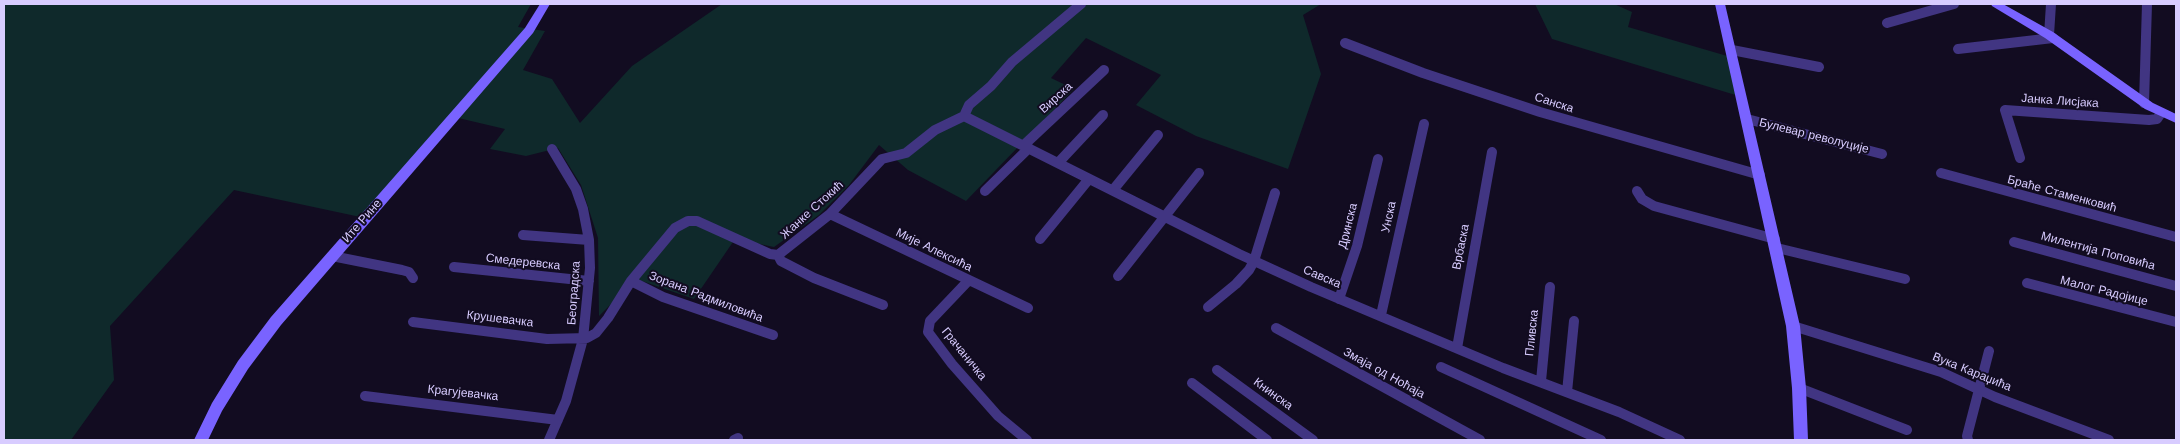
<!DOCTYPE html>
<meta charset="utf-8">
<style>
body{margin:0}
#map{position:relative;width:2180px;height:444px;overflow:hidden;background:#120c21;font-family:"Work Sans",sans-serif}
canvas{display:block}
.frame{position:absolute;inset:0;border:5px solid #d8ccff;pointer-events:none}
</style>
<div id="map">
<canvas width="2180" height="444"></canvas>
<div class="frame"></div>
</div>
<script>
const ctx = document.querySelector('canvas').getContext('2d');
ctx.lineJoin = 'round';
function paint(path, color) {
  ctx.fillStyle = color;
  ctx.fill(path, 'evenodd');
}
function shape(rows) {
  const path = new Path2D();
  for (const r of rows) {
    path.moveTo(r[0], r[1]);
    for (let i = 2; i < r.length; i += 2) path.lineTo(r[i], r[i + 1]);
  }
  return path;
}
function strokePath(path, color, width, dash) {
  ctx.strokeStyle = color;
  ctx.lineWidth = width;
  ctx.lineCap = dash ? 'butt' : 'round';
  ctx.setLineDash(dash || []);
  ctx.stroke(path);
}
function label(font, color, halo, rows, align = 'center') {
  ctx.font = font + ' "Work Sans",sans-serif';
  ctx.lineWidth = 4;
  ctx.setLineDash([]);
  ctx.textBaseline = 'middle';
  ctx.strokeStyle = halo;
  ctx.fillStyle = color;
  for (const [text, x, y, turn = 0] of rows) {
    ctx.save();
    ctx.translate(x, y);
    ctx.rotate((+turn || 0) * Math.PI / 180);
    ctx.textAlign = isNaN(turn) ? turn : align;
    if (halo) ctx.strokeText(text, 0, 0);
    ctx.fillText(text, 0, 0);
    ctx.restore();
  }
}
paint(shape([
 [4,4,531,4,518,27,545,31,523,70,552,79,580,123,632,66,722,4,1321,4,1303,15,1321,74,1288,169,1196,136,1136,105,1161,75,1086,38,1051,78,1074,89,966,201,908,170,879,145,849,185,819,215,774,247,735,239,694,299,636,279,599,316,598,238,581,185,558,148,526,156,490,149,505,129,454,117,365,218,234,190,110,326,114,380,71,440,4,440],
 [1535,4,1614,4,1632,12,1628,27,1734,58,1742,97,1552,39]
]), '#0f292b');
strokePath(shape([
 [1887,23,1954,4],
 [2049,35,2051,4],
 [1345,43,1423,73,1540,112,1760,175],
 [1958,49,2053,38],
 [1732,50,1819,67],
 [2144,103,2147,4],
 [964,116,1239,254,1311,287,1503,368,1619,412,1680,440],
 [1747,119,1882,154],
 [1024,145,1104,70],
 [2020,158,2005,110,2149,120,2157,119,2161,113],
 [1058,163,1103,115],
 [1941,173,2176,237],
 [1113,190,1158,135],
 [985,191,1029,148],
 [1637,191,1642,199,1654,206,1775,239],
 [830,214,1028,308],
 [523,235,589,240],
 [1040,239,1089,179],
 [2014,242,2176,286],
 [1777,248,1905,279],
 [778,255,781,261,814,278,883,305],
 [332,256,402,270,409,272,413,278],
 [454,267,589,281],
 [1118,276,1199,173],
 [969,280,930,321,928,332,952,364,998,416,1027,440],
 [631,281,663,297,773,335],
 [2027,283,2176,322],
 [1339,299,1357,246,1378,159],
 [1208,307,1236,284,1249,270,1254,261,1275,193],
 [1381,315,1424,124],
 [413,322,547,339,587,338,596,333,608,318,631,281,675,228,688,221,697,221,770,254,778,255,830,214,882,159,906,153,935,130,964,116,969,105,991,86,1012,62,1081,4],
 [1793,326,1941,372,1995,397,2109,440],
 [1276,328,1480,440],
 [1457,348,1492,152],
 [1441,367,1601,440],
 [1217,370,1313,440],
 [1541,381,1550,287],
 [1192,383,1267,440],
 [1799,388,1907,430],
 [1567,392,1574,321],
 [365,396,558,420],
 [549,440,566,401,583,339,590,268,589,240,583,209,576,189,552,149],
 [734,440,738,438],
 [1968,440,1967,436,1989,351]
]), '#413582', 10);
paint(shape([
 [540,4,550,4,533,33,281,325,248,369,222,411,208,440,194,440,212,403,238,361,271,317,525,28,540,4],
 [1715,4,1725,4,1800,326,1806,388,1808,440,1794,440,1792,388,1786,326,1715,4],
 [1991,4,2003,4,2053,32,2153,103,2176,114,2176,123,2145,109,2045,38,1992,6,1991,4]
]), '#7963ff');
label('12px', '#d8ccff', '#120c21', [
 ["Вирска",1056,98,-42],
 ["Јанка Лисјака",2060,101,4],
 ["Санска",1554,103,18],
 ["Булевар револуције",1814,136,14],
 ["Браће Стаменковић",2062,194,15],
 ["Жанке Стокић",812,210,-42],
 ["Унска",1389,217,-78],
 ["Ите Рине",362,221,-49],
 ["Дринска",1348,226,-76],
 ["Врбаска",1461,247,-79],
 ["Мије Алексића",934,250,26],
 ["Милентија Поповића",2098,251,15],
 ["Смедеревска",523,262,6],
 ["Савска",1322,277,23],
 ["Малог Радојице",2104,291,14],
 ["Београдска",574,293,-86],
 ["Зорана Радмиловића",706,297,21],
 ["Крушевачка",500,319,7],
 ["Пливска",1532,333,-84],
 ["Грачаничка",964,354,51],
 ["Вука Караџића",1972,372,22],
 ["Змаја од Ноћаја",1384,373,29],
 ["Крагујевачка",463,393,6],
 ["Книнска",1273,394,36]
]);
</script>
